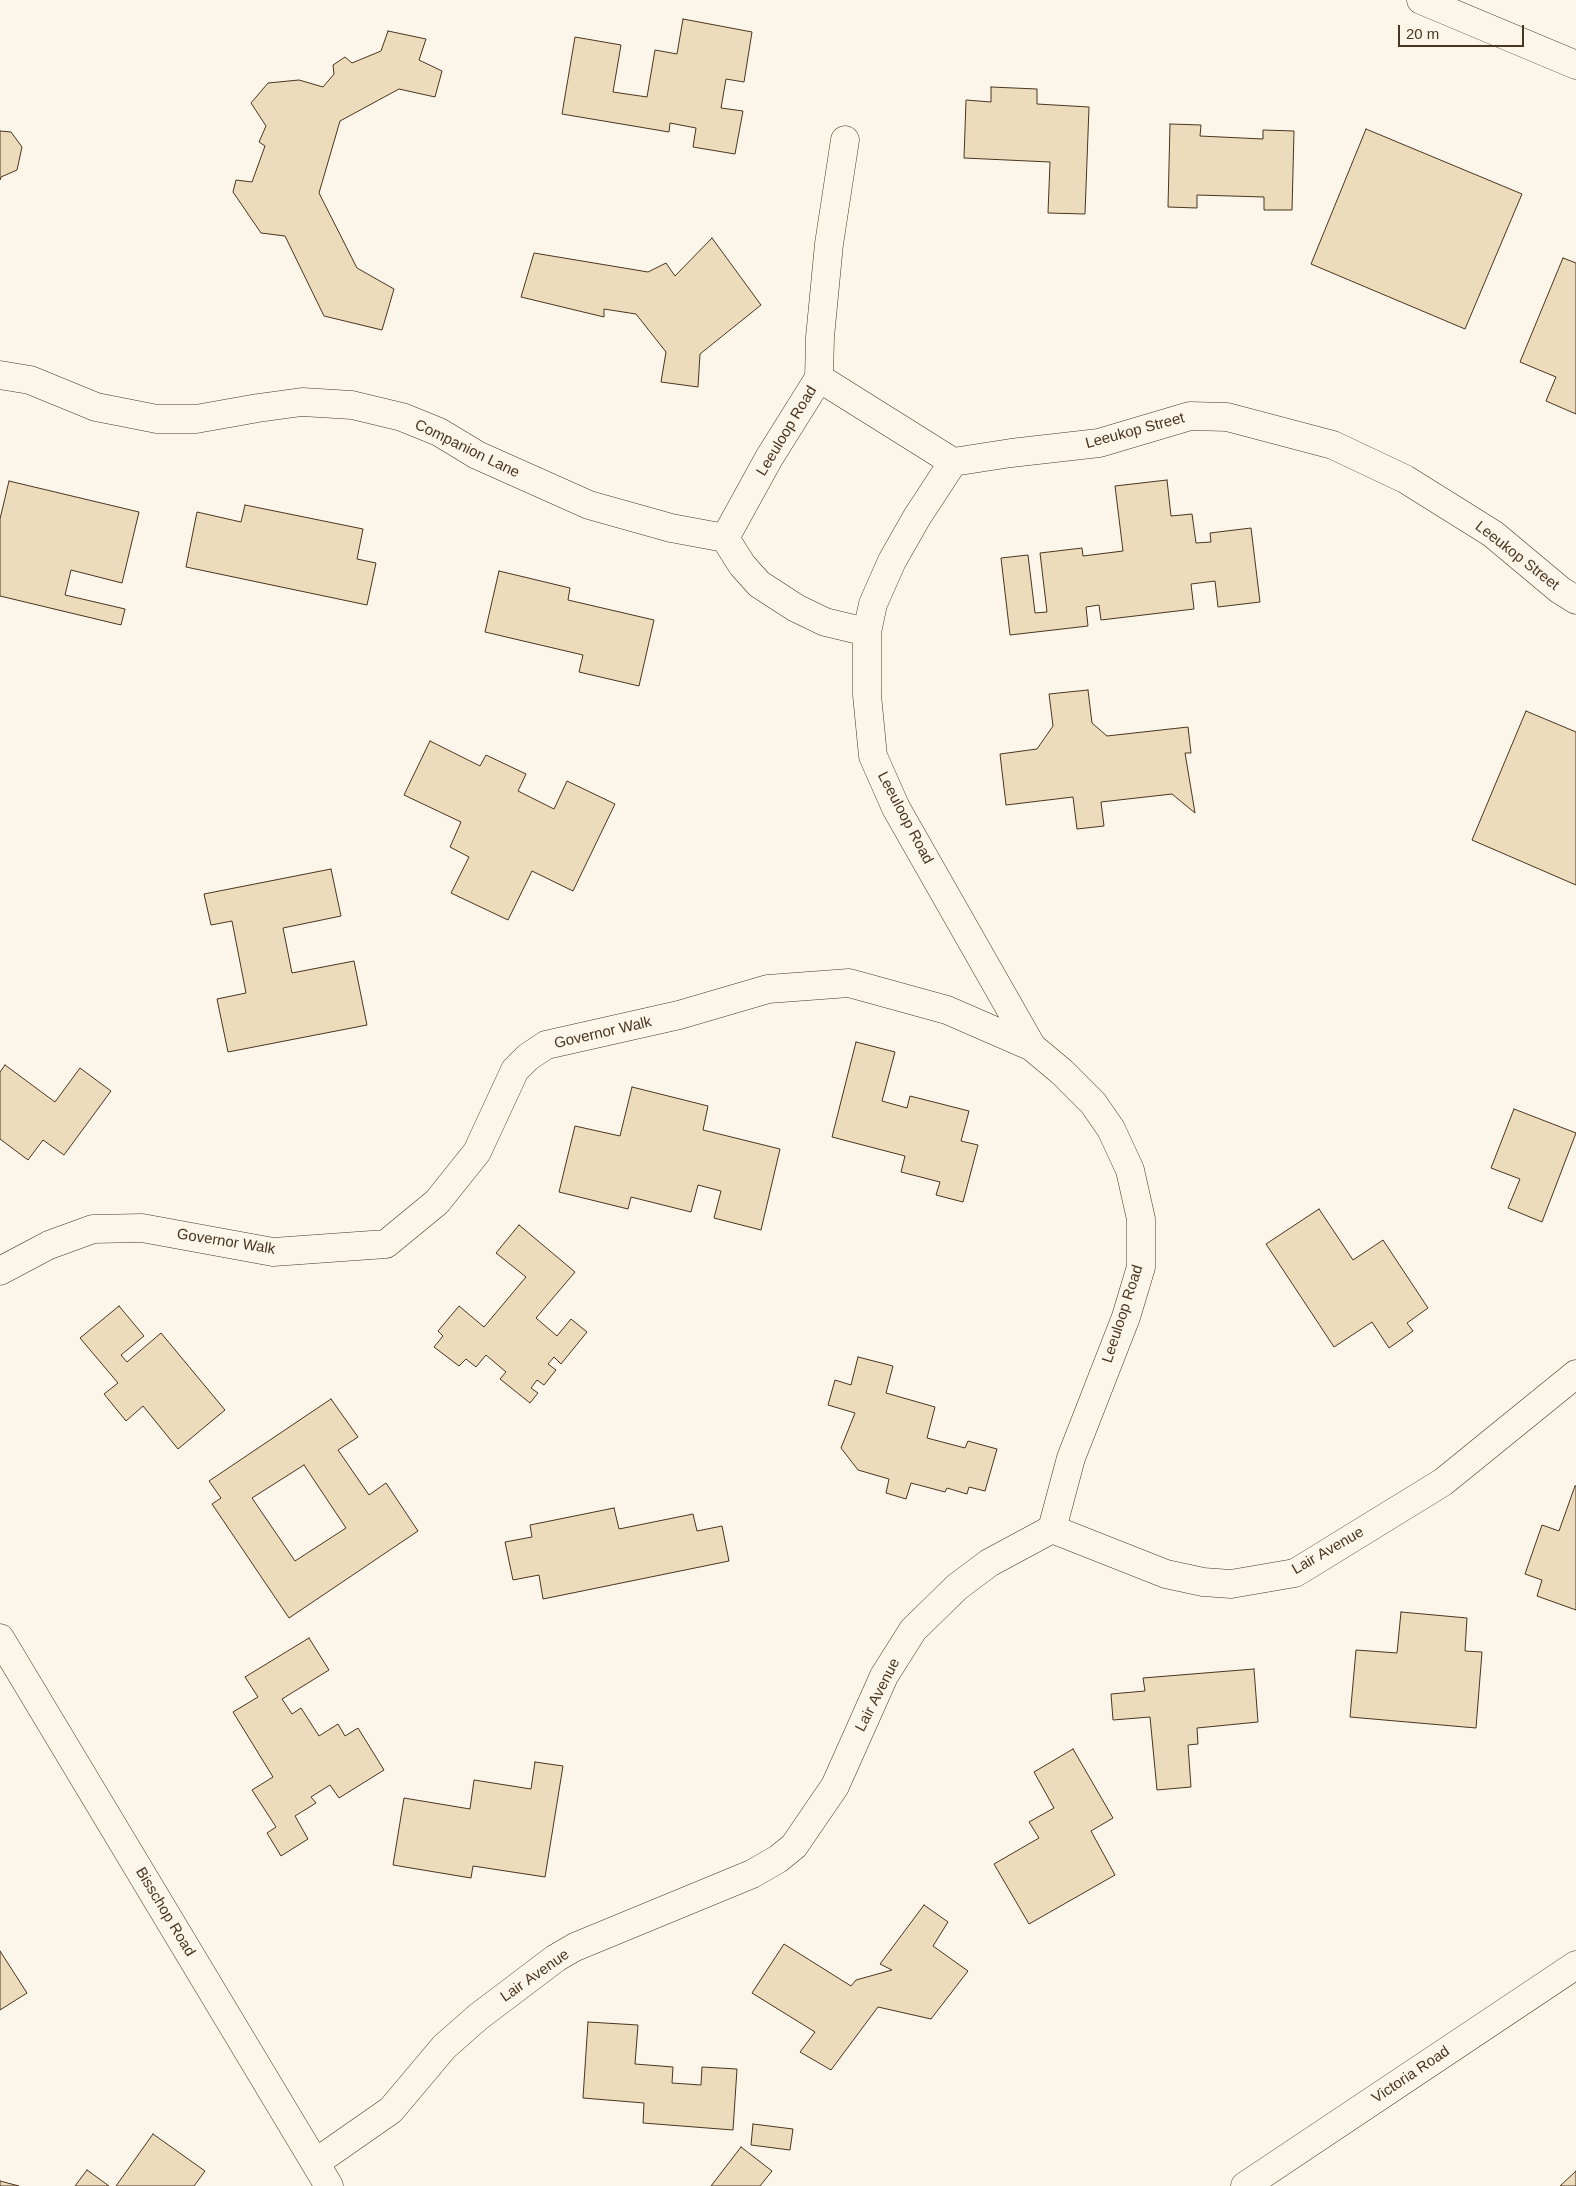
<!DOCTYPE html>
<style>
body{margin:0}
#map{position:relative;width:1576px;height:2186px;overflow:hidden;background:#fbf6e9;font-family:Helvetica,sans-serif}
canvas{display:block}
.scale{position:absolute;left:1398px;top:25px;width:126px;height:22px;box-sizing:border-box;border:2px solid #4a3520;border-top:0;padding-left:6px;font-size:15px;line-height:18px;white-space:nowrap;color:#4a3520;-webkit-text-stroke:4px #fbf6e9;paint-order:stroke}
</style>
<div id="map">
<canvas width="1576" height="2186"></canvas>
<div class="scale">20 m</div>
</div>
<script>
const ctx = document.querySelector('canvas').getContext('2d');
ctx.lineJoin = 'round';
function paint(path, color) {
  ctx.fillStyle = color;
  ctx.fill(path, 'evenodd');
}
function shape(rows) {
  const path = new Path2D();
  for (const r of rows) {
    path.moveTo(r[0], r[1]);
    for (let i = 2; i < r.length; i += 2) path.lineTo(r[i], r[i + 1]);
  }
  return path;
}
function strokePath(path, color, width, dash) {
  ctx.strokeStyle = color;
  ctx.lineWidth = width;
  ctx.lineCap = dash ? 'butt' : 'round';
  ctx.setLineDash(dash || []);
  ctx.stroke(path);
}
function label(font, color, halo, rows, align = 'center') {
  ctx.font = font + ' Helvetica,sans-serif';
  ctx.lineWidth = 4;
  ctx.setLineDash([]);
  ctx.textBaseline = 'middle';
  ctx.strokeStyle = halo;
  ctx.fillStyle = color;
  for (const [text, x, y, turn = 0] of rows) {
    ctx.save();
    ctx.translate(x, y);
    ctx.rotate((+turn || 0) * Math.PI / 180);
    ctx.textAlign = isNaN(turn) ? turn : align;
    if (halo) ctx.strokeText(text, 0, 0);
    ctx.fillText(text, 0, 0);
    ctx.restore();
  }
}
const building = shape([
 [683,19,752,32,744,82,726,79,721,108,743,111,735,154,693,147,696,128,670,123,669,132,562,114,575,37,621,45,613,92,647,97,655,50,677,54,683,19],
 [388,31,426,39,419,60,442,71,435,97,399,89,340,121,319,193,357,268,394,289,382,330,324,316,285,236,261,233,233,192,236,180,252,182,265,146,259,142,266,126,251,103,268,83,299,80,323,87,334,74,333,65,345,57,352,63,381,51,388,31],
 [991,87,1037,89,1037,104,1089,107,1085,214,1048,213,1050,162,964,158,966,100,991,102,991,87],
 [1170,124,1201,125,1200,136,1263,139,1263,130,1294,131,1292,210,1264,210,1264,197,1197,195,1197,208,1168,207,1170,124],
 [1366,129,1522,194,1465,329,1311,264,1366,129],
 [0,131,11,132,22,147,17,170,1,177,0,180,0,131],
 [712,238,761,305,700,354,698,387,661,382,666,352,636,314,604,309,604,317,521,297,534,253,648,272,666,263,675,276,712,238],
 [1563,258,1576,263,1576,414,1546,401,1556,377,1520,362,1563,258],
 [1167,480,1171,516,1192,514,1196,543,1211,542,1210,533,1251,528,1260,602,1218,607,1215,581,1191,584,1194,609,1101,620,1099,605,1086,607,1088,626,1010,635,1001,558,1028,555,1035,613,1047,612,1040,553,1082,548,1083,556,1123,551,1115,486,1167,480],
 [9,481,139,512,122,583,71,570,65,595,125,609,121,625,0,596,0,519,9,481],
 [245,505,363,529,357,559,376,563,367,605,186,567,197,512,241,522,245,505],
 [499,571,570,588,568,600,654,620,639,686,579,672,583,655,485,632,499,571],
 [1088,690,1092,723,1107,736,1188,727,1191,753,1185,753,1195,813,1172,794,1101,802,1104,826,1077,829,1073,797,1006,805,1000,754,1037,749,1053,726,1049,694,1088,690],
 [1526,711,1576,732,1576,885,1472,840,1526,711],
 [430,741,480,766,486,755,526,774,518,791,554,809,567,781,615,804,573,891,532,871,508,920,451,893,469,857,450,847,461,822,404,795,430,741],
 [331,869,341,916,283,928,292,973,354,961,367,1025,228,1052,217,999,246,993,232,921,211,925,204,894,331,869],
 [856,1042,895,1052,882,1101,907,1108,910,1096,969,1111,961,1141,978,1145,963,1202,936,1195,940,1182,901,1172,905,1156,832,1137,856,1042],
 [5,1065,55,1102,80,1068,111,1091,64,1155,43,1140,28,1160,0,1139,0,1072,5,1065],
 [632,1087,708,1106,703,1130,780,1149,761,1230,714,1218,721,1191,698,1185,691,1212,631,1197,628,1209,559,1192,575,1126,620,1136,632,1087],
 [1514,1109,1576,1133,1542,1222,1508,1208,1520,1179,1491,1168,1514,1109],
 [1319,1209,1353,1260,1383,1240,1428,1308,1407,1323,1413,1331,1389,1348,1372,1322,1334,1347,1266,1244,1319,1209],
 [519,1225,575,1272,536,1318,557,1336,571,1319,587,1332,561,1364,554,1357,548,1364,556,1370,544,1385,537,1380,531,1388,538,1393,530,1403,500,1379,506,1372,486,1355,476,1367,466,1359,459,1366,434,1347,443,1336,438,1331,459,1306,484,1327,526,1277,496,1253,519,1225],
 [119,1306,144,1336,121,1355,127,1362,161,1333,225,1410,178,1449,143,1406,126,1421,104,1394,118,1383,80,1338,119,1306],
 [858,1357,893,1366,886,1393,935,1407,927,1438,965,1448,968,1441,997,1449,985,1491,969,1487,967,1494,947,1488,945,1492,911,1483,906,1499,886,1493,889,1479,858,1470,841,1448,855,1413,828,1405,835,1380,851,1385,858,1357],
 [331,1399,358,1437,338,1450,369,1495,386,1483,418,1531,289,1618,212,1504,221,1498,209,1481,331,1399],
 [304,1465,346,1528,295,1561,252,1498,304,1465],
 [1575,1486,1576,1486,1576,1610,1537,1596,1542,1580,1525,1574,1542,1525,1559,1531,1575,1486],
 [614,1508,619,1529,693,1514,697,1531,722,1526,729,1561,543,1599,539,1575,513,1580,505,1542,532,1537,530,1525,614,1508],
 [1401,1612,1467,1618,1465,1651,1482,1652,1476,1728,1350,1717,1356,1650,1397,1653,1401,1612],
 [309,1638,329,1670,282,1699,292,1714,301,1708,319,1736,338,1724,345,1736,358,1728,384,1770,339,1798,330,1785,311,1797,316,1803,295,1816,308,1839,281,1856,267,1833,276,1827,252,1790,273,1777,233,1712,258,1697,245,1677,309,1638],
 [1254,1669,1258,1722,1197,1728,1198,1744,1188,1745,1191,1787,1157,1790,1150,1717,1113,1720,1111,1694,1145,1691,1143,1678,1254,1669],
 [1073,1749,1113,1818,1091,1831,1115,1875,1029,1924,994,1864,1039,1838,1029,1822,1054,1808,1034,1772,1073,1749],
 [535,1762,563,1766,545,1877,473,1866,471,1878,393,1865,404,1798,470,1809,474,1780,531,1789,535,1762],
 [924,1905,948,1922,933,1946,968,1971,931,2019,878,2007,831,2070,800,2052,815,2032,752,1993,784,1944,851,1986,856,1980,892,1970,880,1964,924,1905],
 [0,1951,27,1993,0,2010,0,1951],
 [588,2022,638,2025,635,2064,673,2067,672,2083,701,2085,702,2067,737,2069,733,2130,643,2123,644,2103,583,2098,588,2022],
 [753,2124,793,2129,790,2150,751,2145,753,2124],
 [153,2134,205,2171,194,2186,116,2186,153,2134],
 [741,2147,772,2171,760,2186,711,2186,741,2147],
 [87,2170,109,2186,75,2186,87,2170],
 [1576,2171,1576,2186,1560,2186,1576,2171],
 [0,2181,19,2186,0,2186,0,2181]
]);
paint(building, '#ecdcbc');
strokePath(building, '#4a3520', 1);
const minor = shape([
 [1421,0,1576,65],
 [845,140,829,244,820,337,819,378,769,458,725,538,742,565,759,584,796,608,825,622,867,632,867,695,873,756,896,808,1032,1047,1062,1072,1093,1103,1111,1129,1130,1170,1141,1219,1141,1267,1126,1317,1071,1458,1052,1529],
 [0,375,30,380,96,407,157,419,196,419,258,408,302,402,352,405,402,417,439,432,477,455,589,505,671,528,725,538],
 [819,378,953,462,1011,453,1099,443,1190,416,1227,417,1333,445,1405,479,1493,534,1560,590,1576,600],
 [867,632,873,604,892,561,917,517,953,462],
 [0,1271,49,1245,93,1229,142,1228,273,1252,386,1244,437,1202,477,1152,515,1070,528,1057,546,1045,679,1015,768,989,849,983,947,1010,1032,1047],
 [0,1638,329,2186],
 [315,2163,391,2110,444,2047,478,2017,556,1958,575,1947,752,1874,778,1859,794,1846,835,1786,884,1676,913,1630,957,1587,989,1563,1052,1529,1166,1574,1203,1582,1231,1584,1295,1573,1443,1482,1576,1374]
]);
const major = shape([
 [1245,2186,1576,1965]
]);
strokePath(minor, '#4a3520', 29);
strokePath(major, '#4a3520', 29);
strokePath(minor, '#fbf6e9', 28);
strokePath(major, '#fbf6e9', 28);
label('15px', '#4a3520', '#fbf6e9', [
 ["Leeuloop Road",787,431,-59],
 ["Leeukop Street",1135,431,-15],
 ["Companion Lane",467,449,26],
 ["Leeukop Street",1517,556,38],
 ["Leeuloop Road",905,818,62],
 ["Governor Walk",603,1033,-13],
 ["Governor Walk",226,1242,9],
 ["Leeuloop Road",1123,1314,-72],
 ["Lair Avenue",1328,1551,-30],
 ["Lair Avenue",878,1695,-63],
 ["Bisschop Road",165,1912,59],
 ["Lair Avenue",535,1976,-35],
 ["Victoria Road",1411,2075,-34]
]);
</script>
